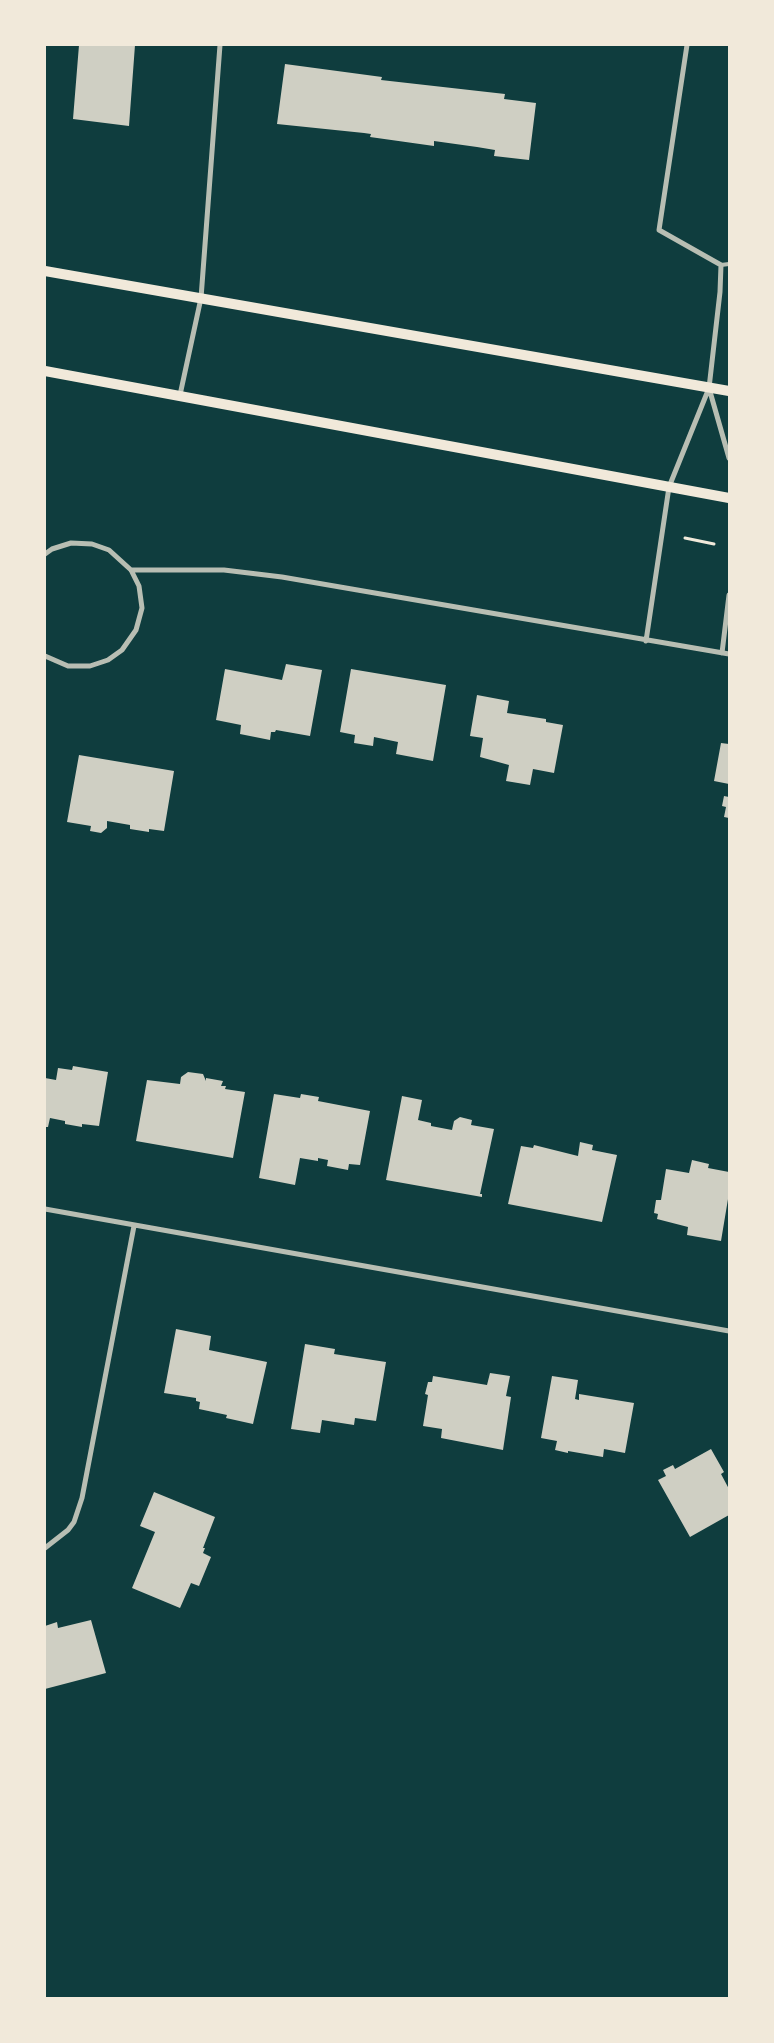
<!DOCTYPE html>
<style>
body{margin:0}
#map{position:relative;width:774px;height:2043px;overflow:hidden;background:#0f3d3e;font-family:"PT Sans Narrow",sans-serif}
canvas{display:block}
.frame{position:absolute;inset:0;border:46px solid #f1e9da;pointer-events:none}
</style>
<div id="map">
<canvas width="774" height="2043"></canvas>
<div class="frame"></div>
</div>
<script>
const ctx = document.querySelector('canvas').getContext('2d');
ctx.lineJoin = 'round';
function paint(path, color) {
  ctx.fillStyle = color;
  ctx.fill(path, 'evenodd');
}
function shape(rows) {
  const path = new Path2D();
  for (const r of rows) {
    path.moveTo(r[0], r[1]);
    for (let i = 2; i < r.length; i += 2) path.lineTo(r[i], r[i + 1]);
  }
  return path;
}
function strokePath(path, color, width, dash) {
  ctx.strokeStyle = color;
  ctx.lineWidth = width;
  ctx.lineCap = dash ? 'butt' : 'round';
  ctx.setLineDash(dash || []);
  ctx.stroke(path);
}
paint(shape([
 [79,45,135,45,129,126,73,119],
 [285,64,382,77,381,80,505,94,504,99,536,103,529,160,494,156,495,150,477,147,434,141,434,146,370,137,371,134,364,133,277,124],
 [286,664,322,670,310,736,276,730,275,732,271,732,270,740,240,734,241,725,216,720,225,669,282,680],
 [351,669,446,685,433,761,396,754,398,742,374,737,373,746,354,743,355,735,340,732],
 [477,695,509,701,507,713,546,719,546,722,563,725,554,773,533,769,530,785,506,781,509,765,480,757,483,738,470,736],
 [721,743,729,744,729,784,714,781],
 [79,755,174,771,164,831,149,829,149,832,130,829,130,825,107,821,107,828,101,833,90,831,91,826,67,822],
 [724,796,729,797,729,818,724,817,726,807,722,806],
 [73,1066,108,1072,99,1126,82,1124,82,1127,65,1124,65,1121,50,1118,48,1127,45,1127,45,1078,56,1080,58,1068,72,1070],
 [188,1072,203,1074,206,1081,206,1078,223,1081,221,1086,226,1086,225,1089,245,1092,233,1158,136,1141,147,1080,180,1084,181,1077],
 [274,1094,300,1098,301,1094,319,1097,318,1101,370,1111,360,1165,349,1164,348,1170,327,1166,328,1160,318,1158,318,1161,300,1158,295,1185,259,1178],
 [402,1096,422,1100,418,1120,431,1123,431,1126,452,1130,454,1121,460,1117,472,1120,471,1125,494,1129,480,1194,482,1194,482,1197,386,1180],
 [580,1142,593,1145,592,1150,617,1155,602,1222,508,1204,521,1146,533,1148,534,1145,578,1156],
 [692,1160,709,1164,708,1168,729,1172,729,1193,721,1241,687,1235,688,1227,657,1219,658,1214,654,1213,656,1200,661,1200,666,1169,689,1173],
 [176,1329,211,1336,209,1350,267,1362,253,1424,226,1418,227,1415,199,1409,200,1402,196,1401,196,1398,164,1393],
 [305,1344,335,1349,334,1354,386,1362,376,1421,355,1418,354,1425,322,1420,320,1433,291,1429],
 [490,1373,510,1376,506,1396,511,1397,503,1450,441,1438,442,1429,423,1426,428,1395,425,1394,428,1382,432,1382,433,1376,487,1385],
 [552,1376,578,1380,575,1399,579,1400,579,1394,634,1403,625,1453,604,1449,603,1457,568,1451,568,1453,555,1450,557,1441,541,1438],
 [711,1449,724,1472,721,1474,729,1489,729,1515,690,1537,658,1480,666,1476,663,1470,673,1465,675,1469],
 [154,1492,215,1517,203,1548,205,1548,203,1553,211,1557,199,1586,191,1583,180,1608,132,1588,155,1532,140,1526],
 [91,1620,106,1673,45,1689,45,1626,57,1622,58,1628]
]), '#cfcfc3');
strokePath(shape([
 [685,538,714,544]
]), '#f1e9da', 3);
strokePath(shape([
 [721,265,729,264]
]), '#b8beb3', 4);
strokePath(shape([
 [709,388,729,458],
 [180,395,201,298,220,45],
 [45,554,52,549,71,543,92,544,109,550,131,570,139,586,142,608,136,630,122,650,108,660,90,666,68,666,45,656],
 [131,570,224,570,282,577,729,654],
 [646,641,669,487,709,388,720,292,721,265,659,230,687,45],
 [722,653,729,595],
 [45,1209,729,1331],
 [45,1548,68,1530,74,1522,82,1498,134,1226]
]), '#b8beb3', 5);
strokePath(shape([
 [45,271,729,391],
 [45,371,729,498]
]), '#f1e9da', 10);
</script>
